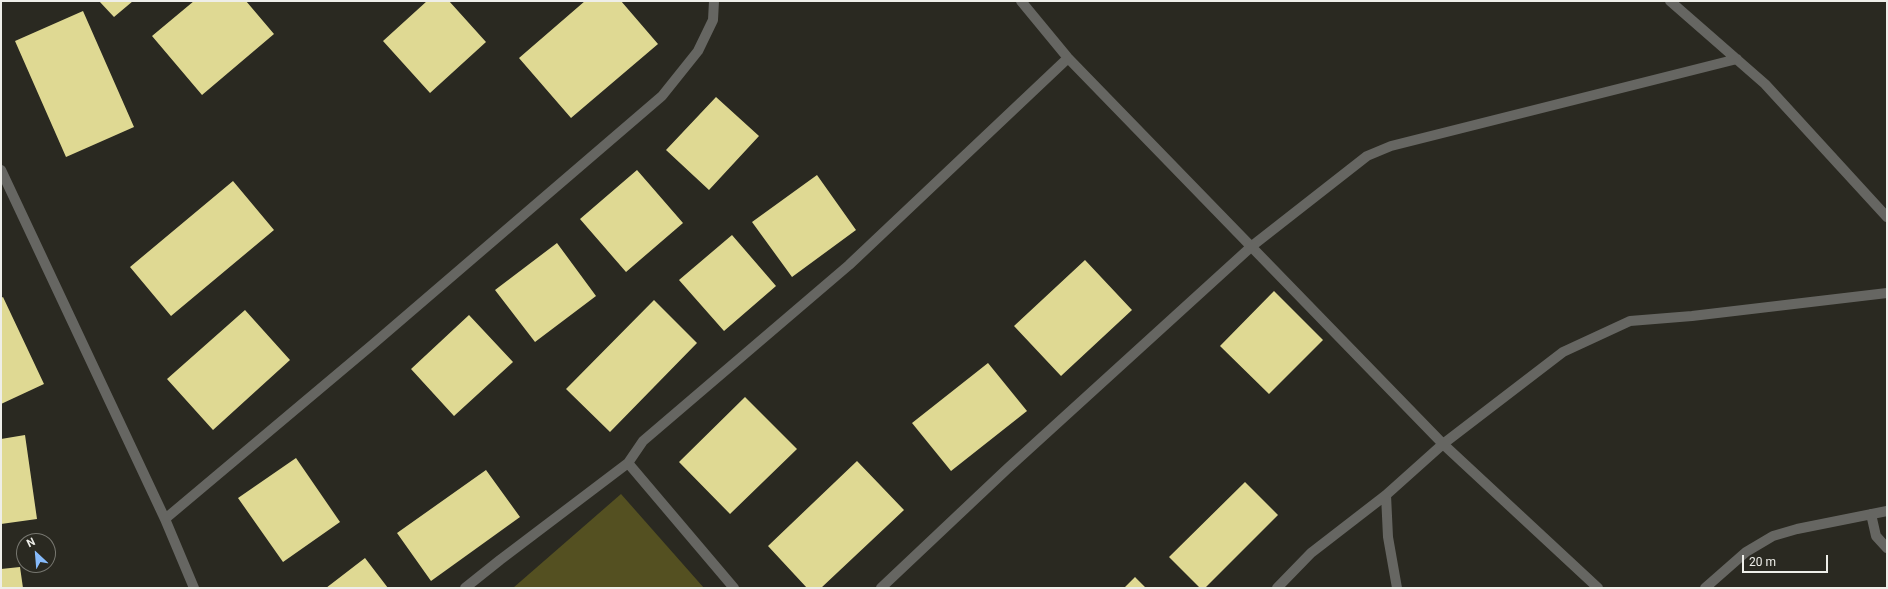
<!DOCTYPE html>
<style>
body{margin:0}
#map{position:relative;width:1888px;height:589px;overflow:hidden;background:#2a2921;font-family:Roboto,sans-serif}
canvas{display:block}
.frame{position:absolute;inset:0;border:2px solid #eeeee9;pointer-events:none}
.north{position:absolute;left:16px;top:533px;width:40px;height:40px;box-sizing:border-box;background:#2a2921;border:1px solid #787871;border-radius:50%;rotate:334deg;font-size:11px;font-weight:700;line-height:16px;text-align:center;color:#eeeee9}
.north::after{content:'';display:block;margin:auto;width:14px;height:18px;background:#87bbfb;clip-path:polygon(50% 0,100% 100%,50% 72%,0 100%)}
.scale{position:absolute;left:1742px;top:555px;width:86px;height:18px;box-sizing:border-box;border:2px solid #eeeee9;border-top:0;padding-left:5px;font-size:12px;line-height:14px;white-space:nowrap;color:#eeeee9;-webkit-text-stroke:3px #2a2921;paint-order:stroke}
</style>
<div id="map">
<canvas width="1888" height="589"></canvas>
<div class="frame"></div>
<div class="north">N</div>
<div class="scale">20 m</div>
</div>
<script>
const ctx = document.querySelector('canvas').getContext('2d');
ctx.lineJoin = 'round';
function paint(path, color) {
  ctx.fillStyle = color;
  ctx.fill(path, 'evenodd');
}
function shape(rows) {
  const path = new Path2D();
  for (const r of rows) {
    path.moveTo(r[0], r[1]);
    for (let i = 2; i < r.length; i += 2) path.lineTo(r[i], r[i + 1]);
  }
  return path;
}
function strokePath(path, color, width, dash) {
  ctx.strokeStyle = color;
  ctx.lineWidth = width;
  ctx.lineCap = dash ? 'butt' : 'round';
  ctx.setLineDash(dash || []);
  ctx.stroke(path);
}
paint(shape([
 [621,494,704,588,513,588]
]), '#545021');
paint(shape([
 [99,1,133,1,114,17],
 [194,1,246,1,274,34,202,95,152,36],
 [427,1,449,1,486,42,430,93,383,41],
 [585,1,621,1,658,44,571,118,519,58],
 [83,11,134,127,66,157,15,41],
 [716,97,759,136,709,190,666,150],
 [637,170,683,223,626,272,580,219],
 [817,175,856,230,792,277,752,222],
 [233,181,274,230,171,316,130,267],
 [732,235,776,286,724,331,679,280],
 [557,243,596,296,535,342,495,290],
 [1085,260,1132,310,1061,376,1014,326],
 [1274,291,1323,340,1269,394,1220,346],
 [3,297,44,384,1,404,1,298],
 [654,300,697,343,610,432,566,389],
 [245,310,290,360,213,430,167,379],
 [469,315,513,362,454,416,411,369],
 [988,363,1027,411,951,471,912,423],
 [745,397,797,449,730,514,679,462],
 [25,435,37,519,1,524,1,439],
 [296,458,340,522,283,562,238,498],
 [857,461,904,510,821,588,807,588,768,546],
 [486,470,520,517,431,581,397,533],
 [1245,482,1278,515,1205,588,1200,588,1169,557],
 [365,558,388,588,326,588],
 [20,567,23,588,1,588,1,569],
 [1135,577,1146,588,1124,588]
]), '#dfd993');
strokePath(shape([
 [1021,1,1068,58,1443,444,1598,588],
 [1670,1,1765,84,1887,217],
 [1,170,165,519,194,588],
 [628,463,734,588],
 [1386,495,1388,537,1397,588],
 [1871,514,1876,536,1887,548],
 [165,519,372,345,662,96,698,51,713,20,714,1],
 [465,588,500,560,628,463,643,441,849,265,1068,58],
 [881,588,1007,469,1252,246,1367,156,1391,146,1737,59],
 [1277,588,1311,553,1386,495,1443,444,1563,352,1630,321,1692,316,1887,293],
 [1705,588,1746,552,1773,536,1797,529,1887,511]
]), '#666662', 10);
</script>
